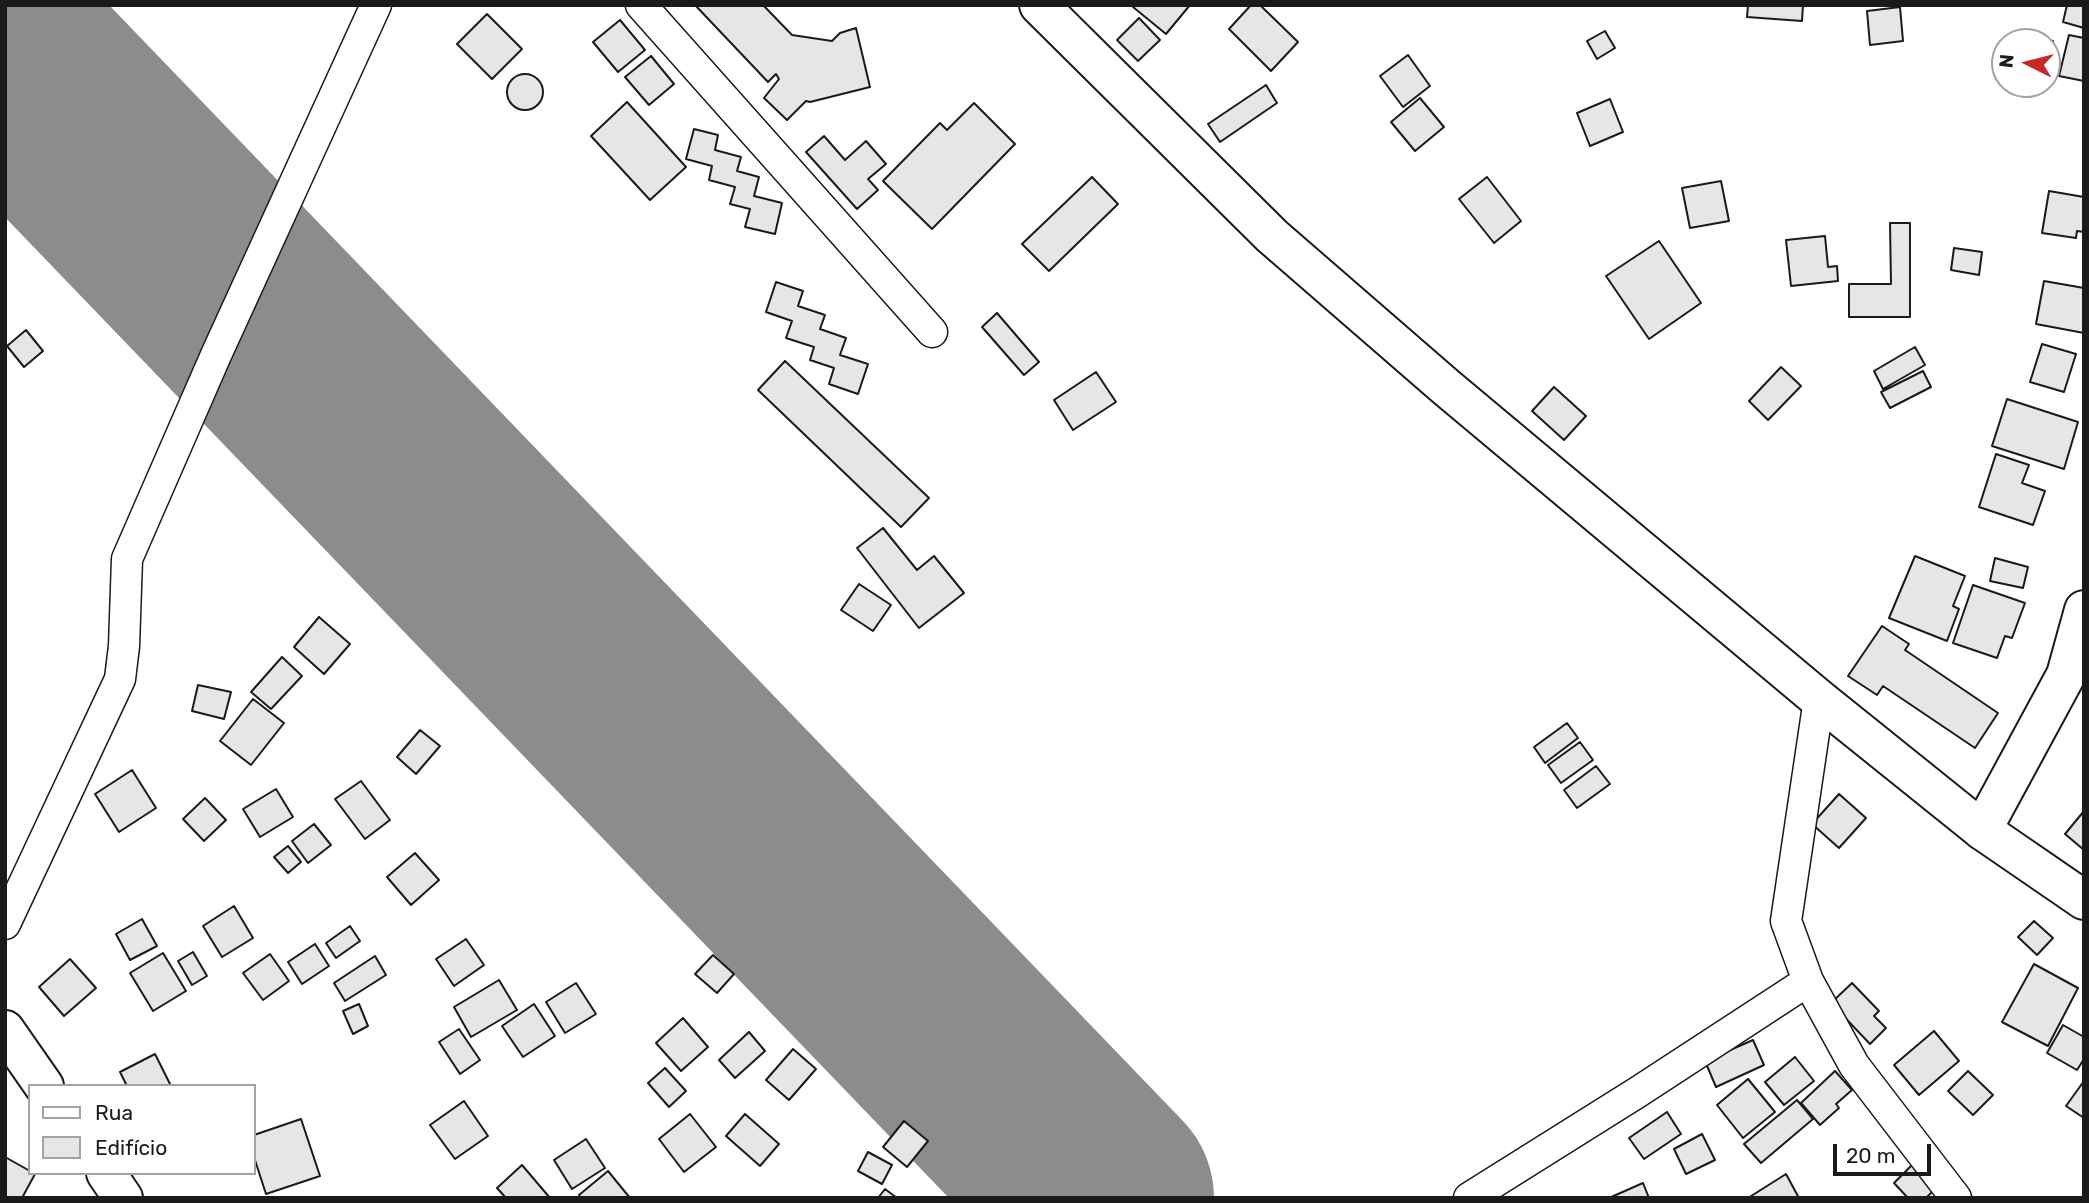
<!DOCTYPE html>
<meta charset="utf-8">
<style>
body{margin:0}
#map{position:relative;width:2089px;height:1203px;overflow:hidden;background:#fff;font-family:Rubik,sans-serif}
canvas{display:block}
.frame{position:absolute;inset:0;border:7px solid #1a1a1a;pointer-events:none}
.legend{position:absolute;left:28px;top:1084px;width:228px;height:91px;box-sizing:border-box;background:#fff;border:2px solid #a3a3a3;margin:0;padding:9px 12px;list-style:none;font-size:21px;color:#1a1a1a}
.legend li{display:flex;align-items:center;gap:14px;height:35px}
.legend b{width:35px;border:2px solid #a3a3a3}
.north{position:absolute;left:1991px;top:28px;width:70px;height:70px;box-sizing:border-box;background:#fff;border:2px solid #a3a3a3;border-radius:50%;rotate:276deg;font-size:19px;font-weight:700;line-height:28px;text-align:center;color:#1a1a1a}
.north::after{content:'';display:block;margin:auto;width:24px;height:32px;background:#c62828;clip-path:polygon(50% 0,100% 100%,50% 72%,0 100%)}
.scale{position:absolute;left:1833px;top:1144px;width:98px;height:32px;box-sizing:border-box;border:4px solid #1a1a1a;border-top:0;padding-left:9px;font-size:21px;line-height:24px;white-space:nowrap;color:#1a1a1a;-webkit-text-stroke:5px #fff;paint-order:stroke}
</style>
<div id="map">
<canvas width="2089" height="1203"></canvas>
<div class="frame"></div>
<ul class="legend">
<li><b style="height:9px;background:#fff"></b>Rua</li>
<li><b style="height:19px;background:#e6e6e6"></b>Edifício</li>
</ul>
<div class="north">N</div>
<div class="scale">20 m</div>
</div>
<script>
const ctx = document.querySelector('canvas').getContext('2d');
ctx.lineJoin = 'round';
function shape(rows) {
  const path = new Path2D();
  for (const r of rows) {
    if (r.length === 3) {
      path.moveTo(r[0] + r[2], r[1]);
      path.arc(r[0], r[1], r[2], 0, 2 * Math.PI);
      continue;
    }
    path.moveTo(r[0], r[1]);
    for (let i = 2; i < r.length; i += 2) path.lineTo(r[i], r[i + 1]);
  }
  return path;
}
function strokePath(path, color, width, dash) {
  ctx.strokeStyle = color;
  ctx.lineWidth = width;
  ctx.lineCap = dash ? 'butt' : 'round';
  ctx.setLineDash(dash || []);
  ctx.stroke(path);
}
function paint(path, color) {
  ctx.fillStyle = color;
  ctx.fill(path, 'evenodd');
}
strokePath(shape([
 [5,57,1103,1198]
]), '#8c8c8c', 222);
const building = shape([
 [695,5,763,5,792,35,832,41,840,33,856,28,870,87,810,102,806,101,787,120,764,98,779,79,776,74,768,82,695,5],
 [1134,5,1190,5,1166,34,1133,7,1134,5],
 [1251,5,1260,5,1298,42,1271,71,1229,29,1251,5],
 [1748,5,1803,5,1802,21,1747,17,1748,5],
 [2067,5,2084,5,2084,28,2063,22,2067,5],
 [1900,7,1903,41,1870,45,1867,11,1900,7],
 [487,14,522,49,492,79,457,44,487,14],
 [1139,18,1160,40,1138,61,1117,40,1139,18],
 [620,20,645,50,618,72,593,42,620,20],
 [1605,31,1615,48,1597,59,1587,41,1605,31],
 [2014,34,2053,41,2047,80,2047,42,2013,42,2014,34],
 [2069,35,2084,38,2084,81,2059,76,2069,35],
 [1408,55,1430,86,1403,107,1380,76,1408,55],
 [651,56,674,84,649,105,625,77,651,56],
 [525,92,18],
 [1266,85,1277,103,1220,142,1208,124,1266,85],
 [1420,98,1444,127,1415,151,1391,122,1420,98],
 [1610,99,1623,132,1590,146,1577,113,1610,99],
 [627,102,686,167,650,200,591,136,627,102],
 [974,103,1015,144,932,229,883,181,940,123,947,130,974,103],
 [694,129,718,135,715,150,741,157,737,171,759,177,754,196,782,203,775,234,745,227,750,209,730,204,735,187,709,180,712,166,686,159,694,129],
 [824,136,845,160,866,141,886,164,868,179,878,190,857,209,806,152,824,136],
 [1092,177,1118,204,1049,271,1022,244,1092,177],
 [1487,177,1521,221,1494,243,1459,199,1487,177],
 [1721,181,1729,221,1690,228,1682,188,1721,181],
 [2049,191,2084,197,2084,232,2077,231,2076,238,2042,233,2049,191],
 [1890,223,1910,223,1910,317,1849,317,1849,284,1891,284,1890,223],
 [1825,236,1828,267,1837,266,1838,281,1791,286,1786,240,1825,236],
 [1659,241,1701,303,1649,339,1606,276,1659,241],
 [1954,248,1982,252,1979,275,1951,270,1954,248],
 [2044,281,2084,288,2084,333,2036,324,2044,281],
 [776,282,803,291,798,306,825,315,820,329,846,338,840,355,868,364,858,394,829,384,834,368,810,360,814,347,786,338,792,321,766,312,776,282],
 [997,313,1039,362,1024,375,982,327,997,313],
 [26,330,43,351,24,367,7,346,26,330],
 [2042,344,2076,354,2064,392,2030,382,2042,344],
 [1915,347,1925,365,1883,389,1874,371,1915,347],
 [785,361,929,498,901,527,758,390,785,361],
 [1781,367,1801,386,1768,420,1749,401,1781,367],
 [1923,371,1931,387,1890,408,1881,392,1923,371],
 [1096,372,1116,402,1073,430,1054,400,1096,372],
 [1554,387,1586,416,1564,440,1532,411,1554,387],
 [2007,399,2078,422,2064,469,1992,446,2007,399],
 [1996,454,2029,465,2022,483,2045,491,2033,525,1979,507,1996,454],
 [883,528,917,570,934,556,964,593,919,628,857,548,883,528],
 [1915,556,1965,576,1953,606,1959,609,1947,641,1889,618,1915,556],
 [1995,558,2028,567,2023,588,1990,581,1995,558],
 [859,584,891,605,873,631,841,610,859,584],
 [1973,585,2025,603,2012,638,2005,636,1997,658,1953,643,1973,585],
 [319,617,350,644,324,674,294,647,319,617],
 [1882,626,1909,644,1905,650,1998,713,1975,748,1883,686,1877,695,1848,676,1882,626],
 [282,657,302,676,271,709,251,692,282,657],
 [198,685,231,692,224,719,192,711,198,685],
 [253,699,284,723,251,765,220,741,253,699],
 [1567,723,1578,738,1545,763,1534,747,1567,723],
 [420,730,440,746,416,774,397,757,420,730],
 [1580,742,1593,760,1561,783,1548,765,1580,742],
 [1596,766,1610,784,1577,808,1564,790,1596,766],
 [132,770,156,808,119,832,95,794,132,770],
 [361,781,390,820,365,839,335,799,361,781],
 [276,789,293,817,260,837,243,809,276,789],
 [1839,794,1866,818,1839,848,1812,824,1839,794],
 [205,798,226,820,204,841,183,819,205,798],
 [2084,811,2084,850,2065,834,2084,811],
 [314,824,331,845,308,863,292,841,314,824],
 [288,846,301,862,288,873,274,857,288,846],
 [415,853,439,880,411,905,387,877,415,853],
 [234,906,253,938,222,957,203,926,234,906],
 [142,919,157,946,130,960,116,934,142,919],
 [2034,921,2053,938,2037,955,2018,937,2034,921],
 [350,926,360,941,336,958,326,943,350,926],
 [466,939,484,965,454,986,436,959,466,939],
 [315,944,329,966,302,984,288,962,315,944],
 [193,952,207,976,192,985,178,961,193,952],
 [163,953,186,991,153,1011,130,973,163,953],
 [270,954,289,981,263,1000,243,973,270,954],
 [713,955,734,974,717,993,695,974,713,955],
 [375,956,386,975,345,1001,334,983,375,956],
 [70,959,96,988,64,1016,39,987,70,959],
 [2034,964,2078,988,2048,1046,2002,1022,2034,964],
 [499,980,517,1010,471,1037,454,1007,499,980],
 [576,983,596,1014,565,1033,546,1002,576,983],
 [1852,983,1879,1011,1874,1016,1886,1028,1870,1044,1831,1003,1852,983],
 [359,1004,368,1026,353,1034,343,1011,359,1004],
 [534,1004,555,1036,523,1057,502,1026,534,1004],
 [683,1018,708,1047,681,1071,656,1043,683,1018],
 [2063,1025,2084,1037,2084,1059,2077,1070,2047,1053,2063,1025],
 [459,1029,480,1060,460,1074,439,1042,459,1029],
 [1934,1031,1959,1061,1919,1095,1894,1065,1934,1031],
 [749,1032,765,1051,735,1078,719,1060,749,1032],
 [1753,1040,1764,1065,1716,1087,1705,1061,1753,1040],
 [793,1049,816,1069,789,1100,766,1080,793,1049],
 [155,1054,171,1086,127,1086,120,1072,155,1054],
 [1795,1057,1814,1081,1784,1105,1765,1082,1795,1057],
 [665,1068,686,1091,669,1107,648,1083,665,1068],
 [1835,1071,1852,1090,1836,1104,1839,1108,1820,1125,1801,1103,1835,1071],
 [1968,1071,1993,1095,1973,1115,1948,1091,1968,1071],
 [1748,1079,1775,1112,1743,1138,1717,1105,1748,1079],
 [2084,1081,2084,1118,2066,1106,2084,1081],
 [1797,1100,1813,1119,1761,1163,1744,1144,1797,1100],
 [464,1101,488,1136,455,1159,430,1125,464,1101],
 [1667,1112,1681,1134,1644,1159,1629,1138,1667,1112],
 [690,1114,716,1147,684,1172,659,1139,690,1114],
 [745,1114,779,1144,760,1166,726,1136,745,1114],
 [301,1119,320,1176,266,1194,254,1157,254,1135,301,1119],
 [904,1121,928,1141,907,1167,883,1147,904,1121],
 [1702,1134,1715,1160,1686,1174,1674,1149,1702,1134],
 [586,1139,605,1168,572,1189,554,1160,586,1139],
 [868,1152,892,1165,882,1184,858,1171,868,1152],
 [5,1157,30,1171,30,1173,35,1174,22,1198,5,1198,5,1157],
 [1913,1164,1936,1188,1926,1198,1908,1198,1894,1183,1913,1164],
 [522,1165,550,1198,506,1198,497,1188,522,1165],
 [608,1171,630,1198,581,1198,579,1195,608,1171],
 [1786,1174,1799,1198,1748,1198,1786,1174],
 [1643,1183,1649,1198,1609,1198,1643,1183],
 [885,1189,897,1198,878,1198,885,1189]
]);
paint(building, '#e6e6e6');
strokePath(building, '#1a1a1a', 2);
const street = shape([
 [641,5,932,332],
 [1819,699,1786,921,1808,981,1854,1065,1956,1198],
 [5,924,120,679,124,646,127,559,216,355,376,5],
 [1469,1198,1638,1092,1808,981]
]);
const secondary = shape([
 [1982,830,2066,675,2084,610],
 [5,1030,44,1086],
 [106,1173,123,1198]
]);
const highway = shape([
 [1039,5,1272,236,1446,387,1819,699,1982,830,2084,900]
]);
strokePath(street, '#1a1a1a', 33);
strokePath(secondary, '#1a1a1a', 42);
strokePath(highway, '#1a1a1a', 42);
strokePath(street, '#fff', 30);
strokePath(secondary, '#fff', 38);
strokePath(highway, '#fff', 38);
</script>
